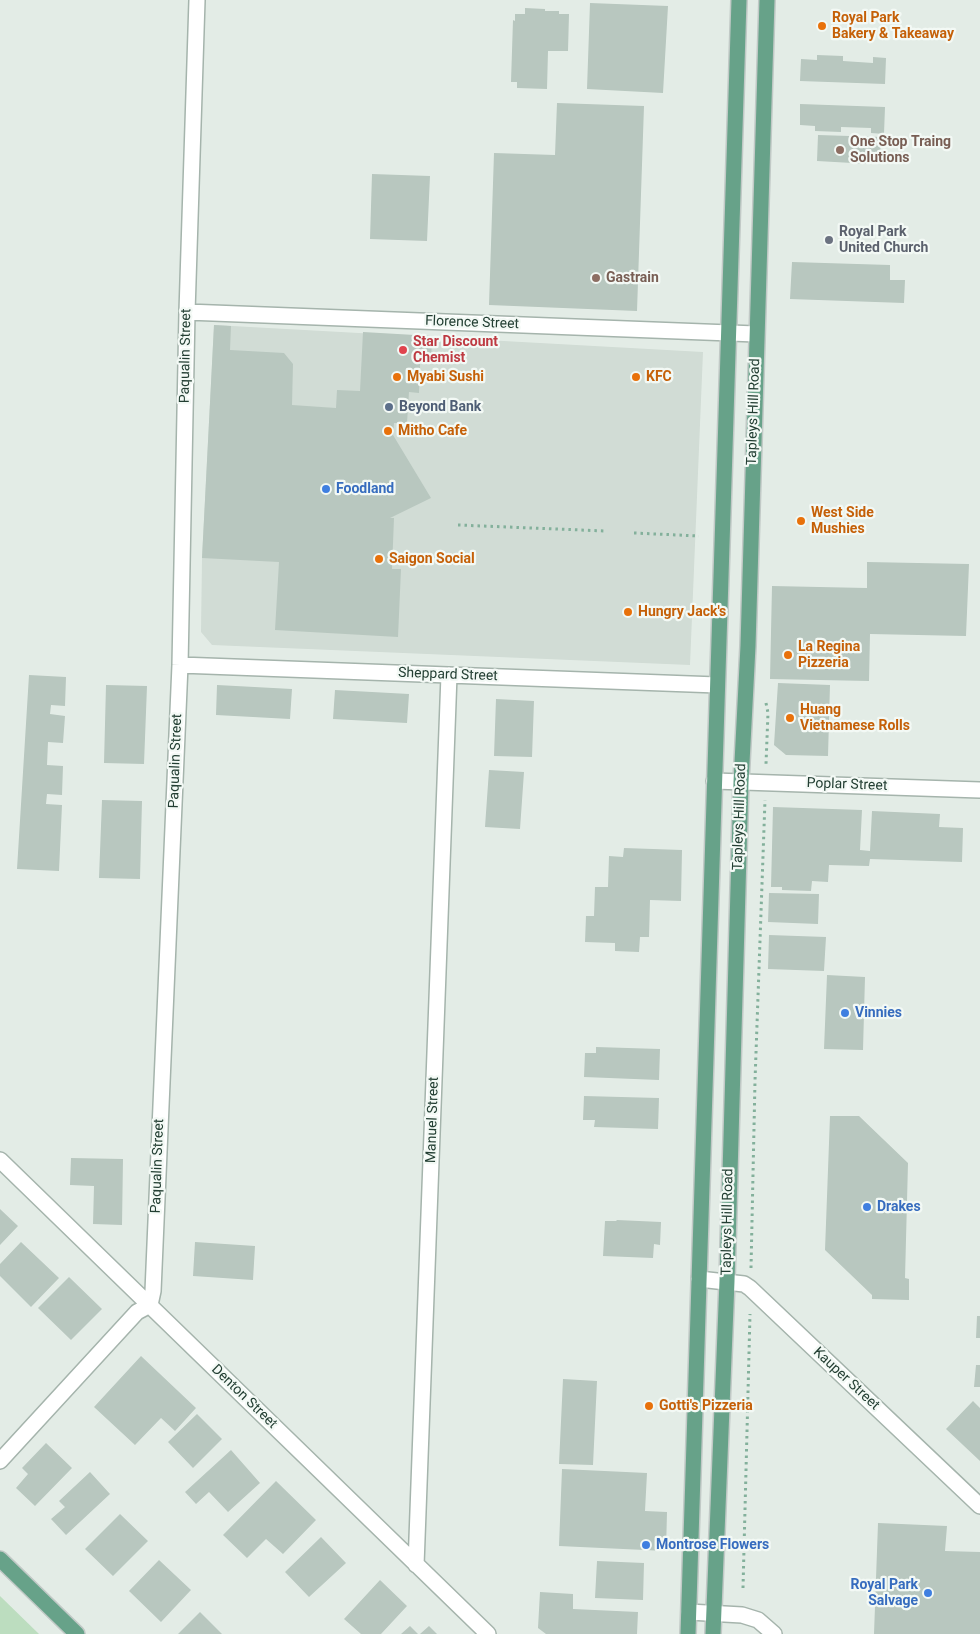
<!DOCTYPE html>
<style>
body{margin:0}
canvas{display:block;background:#e3ece6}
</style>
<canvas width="980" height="1634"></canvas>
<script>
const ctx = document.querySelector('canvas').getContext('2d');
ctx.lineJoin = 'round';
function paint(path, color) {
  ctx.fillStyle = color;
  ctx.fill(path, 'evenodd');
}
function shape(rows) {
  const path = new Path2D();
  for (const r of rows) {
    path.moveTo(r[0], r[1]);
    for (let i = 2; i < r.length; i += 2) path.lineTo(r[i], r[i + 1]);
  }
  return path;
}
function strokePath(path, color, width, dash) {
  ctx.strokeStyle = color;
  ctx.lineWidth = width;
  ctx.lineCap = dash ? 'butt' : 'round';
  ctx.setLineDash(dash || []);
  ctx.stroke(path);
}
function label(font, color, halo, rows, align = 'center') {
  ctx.font = font + ' Roboto,sans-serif';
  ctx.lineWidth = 4.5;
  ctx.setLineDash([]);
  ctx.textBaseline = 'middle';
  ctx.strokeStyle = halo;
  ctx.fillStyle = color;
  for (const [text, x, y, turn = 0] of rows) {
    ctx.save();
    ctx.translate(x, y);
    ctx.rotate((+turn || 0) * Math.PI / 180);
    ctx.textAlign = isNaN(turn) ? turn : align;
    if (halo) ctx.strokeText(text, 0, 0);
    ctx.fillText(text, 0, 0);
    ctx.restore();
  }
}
paint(shape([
 [214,325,703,352,690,665,212,645,201,632,202,558]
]), '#d1dcd5');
paint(shape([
 [0,1596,39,1634,0,1634]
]), '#bcddbf');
paint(shape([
 [590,3,668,6,663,93,587,89],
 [525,8,545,9,545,11,559,11,559,14,569,14,568,51,548,51,547,89,517,88,517,82,511,82,513,20,515,21,515,14,525,14],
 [817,55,843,56,843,61,873,63,873,57,886,58,885,84,800,81,801,59,817,60],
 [557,103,644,106,637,311,489,305,494,153,555,155],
 [800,104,885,107,884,134,871,133,871,128,841,127,841,132,815,131,815,126,800,125],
 [818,135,881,137,880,158,871,157,870,164,817,161],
 [372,174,430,176,427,241,370,239],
 [792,262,890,265,890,280,905,280,904,303,790,299],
 [214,325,231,326,230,350,284,353,293,364,292,405,336,408,337,390,360,391,363,332,432,336,431,364,420,363,419,393,409,392,407,423,394,423,393,435,431,498,390,518,394,518,392,569,401,569,398,637,275,630,279,562,202,558],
 [867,562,969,564,966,636,870,634,869,681,770,679,772,586,867,588],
 [29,675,66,677,65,706,51,705,50,714,65,716,63,743,48,742,47,765,63,766,62,795,47,794,46,804,62,805,59,871,17,869],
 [778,683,830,685,828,756,786,755,774,745],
 [106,685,147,686,144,764,104,763],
 [217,685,292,689,290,719,216,715],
 [335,690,409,694,407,723,333,719],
 [496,699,534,701,532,757,494,756],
 [489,770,524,772,520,829,485,827],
 [102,800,142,801,140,879,99,878],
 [773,807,862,810,860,850,870,851,872,811,940,814,939,827,963,828,962,862,870,859,869,866,829,865,828,882,812,881,811,891,782,890,782,887,771,887],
 [624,848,682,850,681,901,650,900,649,937,640,937,639,952,615,951,615,943,585,942,586,916,594,916,595,887,608,887,609,856,623,857],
 [769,893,819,894,818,924,768,922],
 [769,935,826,937,824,971,768,969],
 [827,975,865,977,863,1050,824,1049],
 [596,1047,660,1049,659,1080,584,1077,585,1053,596,1053],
 [584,1096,659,1098,658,1129,594,1127,595,1120,583,1120],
 [830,1116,859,1116,908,1163,905,1278,909,1279,909,1300,872,1299,872,1295,825,1250],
 [71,1158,123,1159,122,1225,93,1224,94,1186,70,1185],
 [0,1209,18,1226,0,1245],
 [617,1220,661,1222,660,1245,654,1244,653,1258,603,1256,605,1221,616,1221],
 [21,1242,59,1278,31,1307,0,1276,0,1264],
 [195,1242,255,1246,253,1280,193,1276],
 [69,1277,102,1309,71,1340,38,1308],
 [977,1316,980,1316,980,1338,976,1338],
 [141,1356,196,1408,175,1431,161,1418,135,1445,94,1407],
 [976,1365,980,1365,980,1387,974,1387],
 [563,1379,597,1381,593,1465,559,1464],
 [973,1401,980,1408,980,1461,946,1429],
 [197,1414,222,1439,193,1468,168,1442],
 [46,1443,72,1468,35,1506,16,1488,28,1474,22,1468],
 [231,1450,260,1483,228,1512,209,1492,196,1504,185,1492],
 [562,1469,647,1473,645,1511,667,1512,666,1551,559,1546],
 [90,1472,110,1494,66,1535,51,1519,65,1507,59,1501],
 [276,1481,316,1520,283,1554,266,1539,247,1558,223,1535],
 [120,1514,148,1541,113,1576,85,1549],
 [878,1523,947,1526,945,1551,980,1552,980,1634,874,1634],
 [321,1537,346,1563,309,1597,285,1572],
 [159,1560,191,1590,161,1622,129,1591],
 [597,1561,644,1563,643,1600,595,1598],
 [380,1580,407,1606,381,1634,361,1634,344,1619],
 [540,1592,573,1594,573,1609,638,1612,637,1634,546,1634,538,1628],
 [200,1612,222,1634,178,1634],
 [410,1626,418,1634,401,1634],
 [429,1626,437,1634,420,1634]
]), '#b8c7bf');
const minor = shape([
 [187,312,756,334],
 [180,665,717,685],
 [714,781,980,790],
 [0,1160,488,1634],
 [699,1279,744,1284,750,1288,980,1506],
 [0,1461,137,1312,150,1305,153,1291,180,665,187,312,197,0],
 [416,1565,449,675],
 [689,1612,742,1615,758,1620,774,1634]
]);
const major = shape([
 [0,1559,77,1634],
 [688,1634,739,0],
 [713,1634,727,1281,741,782,748,646,767,0]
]);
strokePath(minor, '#a5b4ac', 18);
strokePath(major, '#c1c9c6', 18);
strokePath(shape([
 [458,525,605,531],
 [634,533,699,536],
 [766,703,768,713,766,764],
 [751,1268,755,1081,765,800],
 [743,1588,750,1314]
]), '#83b09b', 3, [2.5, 4]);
strokePath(minor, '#fff', 15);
strokePath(major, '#67a289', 15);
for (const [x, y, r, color] of [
 [822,26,5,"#e8710a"],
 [840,150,5,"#8d6e63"],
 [829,240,5,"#6b7280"],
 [596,278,5,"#8d6e63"],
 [403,350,5,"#e0444e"],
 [397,377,5,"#e8710a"],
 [636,377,5,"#e8710a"],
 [389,407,5,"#5c6f8a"],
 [388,431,5,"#e8710a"],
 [326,489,5,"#3f7fe0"],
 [801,521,5,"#e8710a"],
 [379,559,5,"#e8710a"],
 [628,612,5,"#e8710a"],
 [788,655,5,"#e8710a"],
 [790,718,5,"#e8710a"],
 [845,1013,5,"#3f7fe0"],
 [867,1207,5,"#3f7fe0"],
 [649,1406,5,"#e8710a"],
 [646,1545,5,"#3f7fe0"],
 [928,1593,5,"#3f7fe0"]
]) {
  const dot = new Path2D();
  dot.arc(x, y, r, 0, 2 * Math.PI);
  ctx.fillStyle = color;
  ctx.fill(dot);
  strokePath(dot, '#f3f9f5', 2);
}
label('bold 14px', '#c56008', '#f3f9f5', [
 ["Royal Park",832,18],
 ["Bakery & Takeaway",832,34],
 ["Myabi Sushi",407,377],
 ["KFC",646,377],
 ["Mitho Cafe",398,431],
 ["West Side",811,513],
 ["Mushies",811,529],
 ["Saigon Social",389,559],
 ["Hungry Jack's",638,612],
 ["La Regina",798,647],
 ["Pizzeria",798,663],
 ["Huang",800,710],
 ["Vietnamese Rolls",800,726],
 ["Gotti's Pizzeria",659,1406]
], 'left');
label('bold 14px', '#785e54', '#f3f9f5', [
 ["One Stop Traing",850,142],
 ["Solutions",850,158],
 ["Gastrain",606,278]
], 'left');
label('bold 14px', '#5b616d', '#f3f9f5', [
 ["Royal Park",839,232],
 ["United Church",839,248]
], 'left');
label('14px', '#223e32', '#f3f9f5', [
 ["Florence Street",472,323,2],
 ["Paqualin Street",186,356,-89],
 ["Tapleys Hill Road",754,412,-88],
 ["Sheppard Street",448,675,2],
 ["Paqualin Street",176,761,-88],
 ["Poplar Street",847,785,2],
 ["Tapleys Hill Road",740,817,-88],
 ["Manuel Street",433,1120,-88],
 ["Paqualin Street",158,1166,-88],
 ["Tapleys Hill Road",728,1222,-89],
 ["Kauper Street",846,1379,43],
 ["Denton Street",244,1397,44]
]);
label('bold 14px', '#be3a42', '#f3f9f5', [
 ["Star Discount",413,342],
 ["Chemist",413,358]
], 'left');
label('bold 14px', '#4e5e75', '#f3f9f5', [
 ["Beyond Bank",399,407]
], 'left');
label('bold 14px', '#366cbe', '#f3f9f5', [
 ["Foodland",336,489],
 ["Vinnies",855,1013],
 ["Drakes",877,1207],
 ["Montrose Flowers",656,1545],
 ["Royal Park",918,1585,"right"],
 ["Salvage",918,1601,"right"]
], 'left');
</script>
